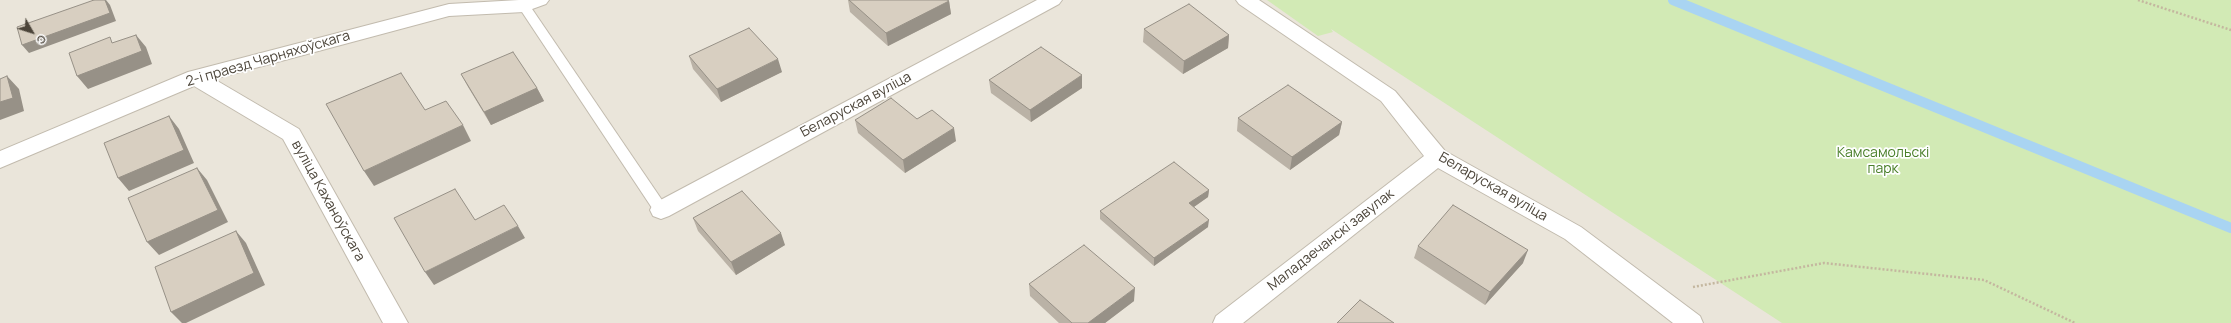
<!DOCTYPE html>
<meta charset="utf-8">
<style>
body{margin:0}
#map{position:relative;width:2231px;height:323px;overflow:hidden;background:#f6f3ec;font-family:Manrope,sans-serif}
canvas{display:block}
.north{position:absolute;left:12px;top:12px;width:40px;height:40px;-webkit-text-stroke:3px #fff;paint-order:stroke;rotate:129deg;font-size:11px;font-weight:700;line-height:16px;text-align:center;color:#4b4439}
.north::after{content:'';display:block;margin:auto;width:14px;height:18px;background:#4b4439;clip-path:polygon(50% 0,100% 100%,50% 72%,0 100%)}
</style>
<div id="map">
<canvas width="2231" height="323"></canvas>
<div class="north">С</div>
</div>
<script>
const ctx = document.querySelector('canvas').getContext('2d');
ctx.lineJoin = 'round';
function paint(path, color) {
  ctx.fillStyle = color;
  ctx.fill(path, 'evenodd');
}
function shape(rows) {
  const path = new Path2D();
  for (const r of rows) {
    path.moveTo(r[0], r[1]);
    for (let i = 2; i < r.length; i += 2) path.lineTo(r[i], r[i + 1]);
  }
  return path;
}
function strokePath(path, color, width, dash) {
  ctx.strokeStyle = color;
  ctx.lineWidth = width;
  ctx.lineCap = dash ? 'butt' : 'round';
  ctx.setLineDash(dash || []);
  ctx.stroke(path);
}
function label(font, color, halo, rows, align = 'center') {
  ctx.font = font + ' Manrope,sans-serif';
  ctx.lineWidth = 3.5;
  ctx.setLineDash([]);
  ctx.textBaseline = 'middle';
  ctx.strokeStyle = halo;
  ctx.fillStyle = color;
  for (const [text, x, y, turn = 0] of rows) {
    ctx.save();
    ctx.translate(x, y);
    ctx.rotate((+turn || 0) * Math.PI / 180);
    ctx.textAlign = isNaN(turn) ? turn : align;
    if (halo) ctx.strokeText(text, 0, 0);
    ctx.fillText(text, 0, 0);
    ctx.restore();
  }
}
paint(shape([
 [0,0,2231,0,2231,323,0,323]
]), '#eae5da');
paint(shape([
 [1267,0,2231,0,2231,323,1782,323,1331,29,1333,32,1318,36]
]), '#d2eab5');
strokePath(shape([
 [1673,0,2231,228]
]), '#a9d4f2', 10);
const service = shape([
 [524,2,528,3,666,206,668,210,666,214,661,216,656,214,518,6,524,2]
]);
const minor = shape([
 [519,0,549,0,546,4,524,12,449,16,214,79,299,129,408,323,383,323,283,139,194,86,0,168,0,151,188,72,449,4,519,0],
 [1037,0,1062,0,1059,4,669,216,661,219,653,216,650,210,653,204,1037,0],
 [1236,0,1259,0,1395,91,1445,151,1581,227,1700,316,1703,323,1673,323,1565,239,1438,168,1243,323,1213,323,1216,316,1424,156,1381,101,1239,4,1236,0]
]);
strokePath(service, '#c2bbae', 2);
strokePath(minor, '#c2bbae', 2);
strokePath(shape([
 [2138,0,2231,30],
 [1693,287,1824,263,1984,280,2075,323]
]), '#c4b79f', 2.5, [2, 2]);
paint(service, '#fff');
paint(minor, '#fff');
paint(shape([
 [848,0,947,0,949,1,951,14,888,46,850,12],
 [1144,29,1229,35,1228,48,1183,74,1143,42],
 [689,56,782,72,721,102,693,69],
 [461,74,537,88,544,101,491,125,468,87],
 [989,80,1082,88,1031,122,991,93],
 [1238,118,1342,122,1339,135,1290,170,1237,131],
 [917,119,956,141,905,173,858,133,855,120],
 [1209,190,1208,197,1194,207,1208,227,1154,266,1100,219,1100,211],
 [693,218,785,245,736,275,698,231],
 [1418,246,1523,263,1485,305,1414,258],
 [1029,284,1134,301,1105,323,1059,323,1030,296]
]), '#bab2a6');
paint(shape([
 [105,0,106,0,110,5,116,21,29,53,22,45],
 [949,1,951,14,888,46,886,33],
 [136,35,146,47,152,64,88,89,77,76],
 [1229,35,1228,48,1183,74,1184,61],
 [778,59,782,72,721,102,717,89],
 [1082,75,1082,88,1031,122,1030,110],
 [7,76,19,89,24,111,0,120,0,102],
 [537,88,544,101,491,125,484,112],
 [169,116,179,129,194,163,129,191,118,178],
 [1342,122,1339,135,1290,170,1292,157],
 [463,125,471,141,374,186,364,171],
 [954,128,956,141,905,173,903,160],
 [197,168,207,180,228,222,159,255,147,242],
 [1209,190,1208,197,1188,211,1189,203],
 [1209,220,1208,227,1154,266,1154,258],
 [518,226,525,238,434,285,425,272],
 [236,231,246,243,265,285,186,323,182,323,171,312],
 [781,233,785,245,736,275,731,262],
 [1528,250,1523,263,1485,305,1490,292],
 [1135,288,1134,301,1105,323,1088,323]
]), '#979187');
const building = shape([
 [94,0,105,0,110,13,22,45,17,27,94,0],
 [849,0,947,0,949,1,886,33,849,0],
 [1189,4,1229,35,1184,61,1144,29,1189,4],
 [749,28,778,59,717,89,689,56,749,28],
 [136,35,142,51,77,76,69,53,110,37,112,43,136,35],
 [1041,47,1082,75,1030,110,989,80,1041,47],
 [513,52,537,88,484,112,461,74,513,52],
 [401,73,425,110,446,101,463,125,364,171,326,104,401,73],
 [7,76,13,98,0,102,0,79,7,76],
 [1288,85,1342,122,1292,157,1238,118,1288,85],
 [891,98,917,119,932,110,954,128,903,160,855,120,891,98],
 [169,116,184,150,118,178,104,143,169,116],
 [1174,162,1209,190,1189,203,1209,220,1154,258,1100,211,1174,162],
 [197,168,218,210,147,242,128,198,197,168],
 [455,189,475,220,504,205,518,226,425,272,394,218,455,189],
 [742,191,781,233,731,262,693,218,742,191],
 [1453,205,1528,250,1490,292,1418,246,1453,205],
 [236,231,254,273,171,312,155,267,236,231],
 [1084,245,1135,288,1088,323,1072,323,1029,284,1084,245],
 [1360,300,1394,323,1337,323,1360,300]
]);
paint(building, '#d8cfc1');
strokePath(building, '#979187', 1);
label('14px', '#4b4439', '#fff', [
 ["2-і праезд Чарняхоўскага",268,59,-16],
 ["Беларуская вуліца",856,105,-28],
 ["Беларуская вуліца",1493,187,30],
 ["вуліца Каханоўскага",328,201,61],
 ["Маладзечанскі завулак",1331,240,-38]
]);
label('14px', '#4a7f2a', '#fff', [
 ["Камсамольскі",1883,153],
 ["парк",1883,169]
]);
</script>
